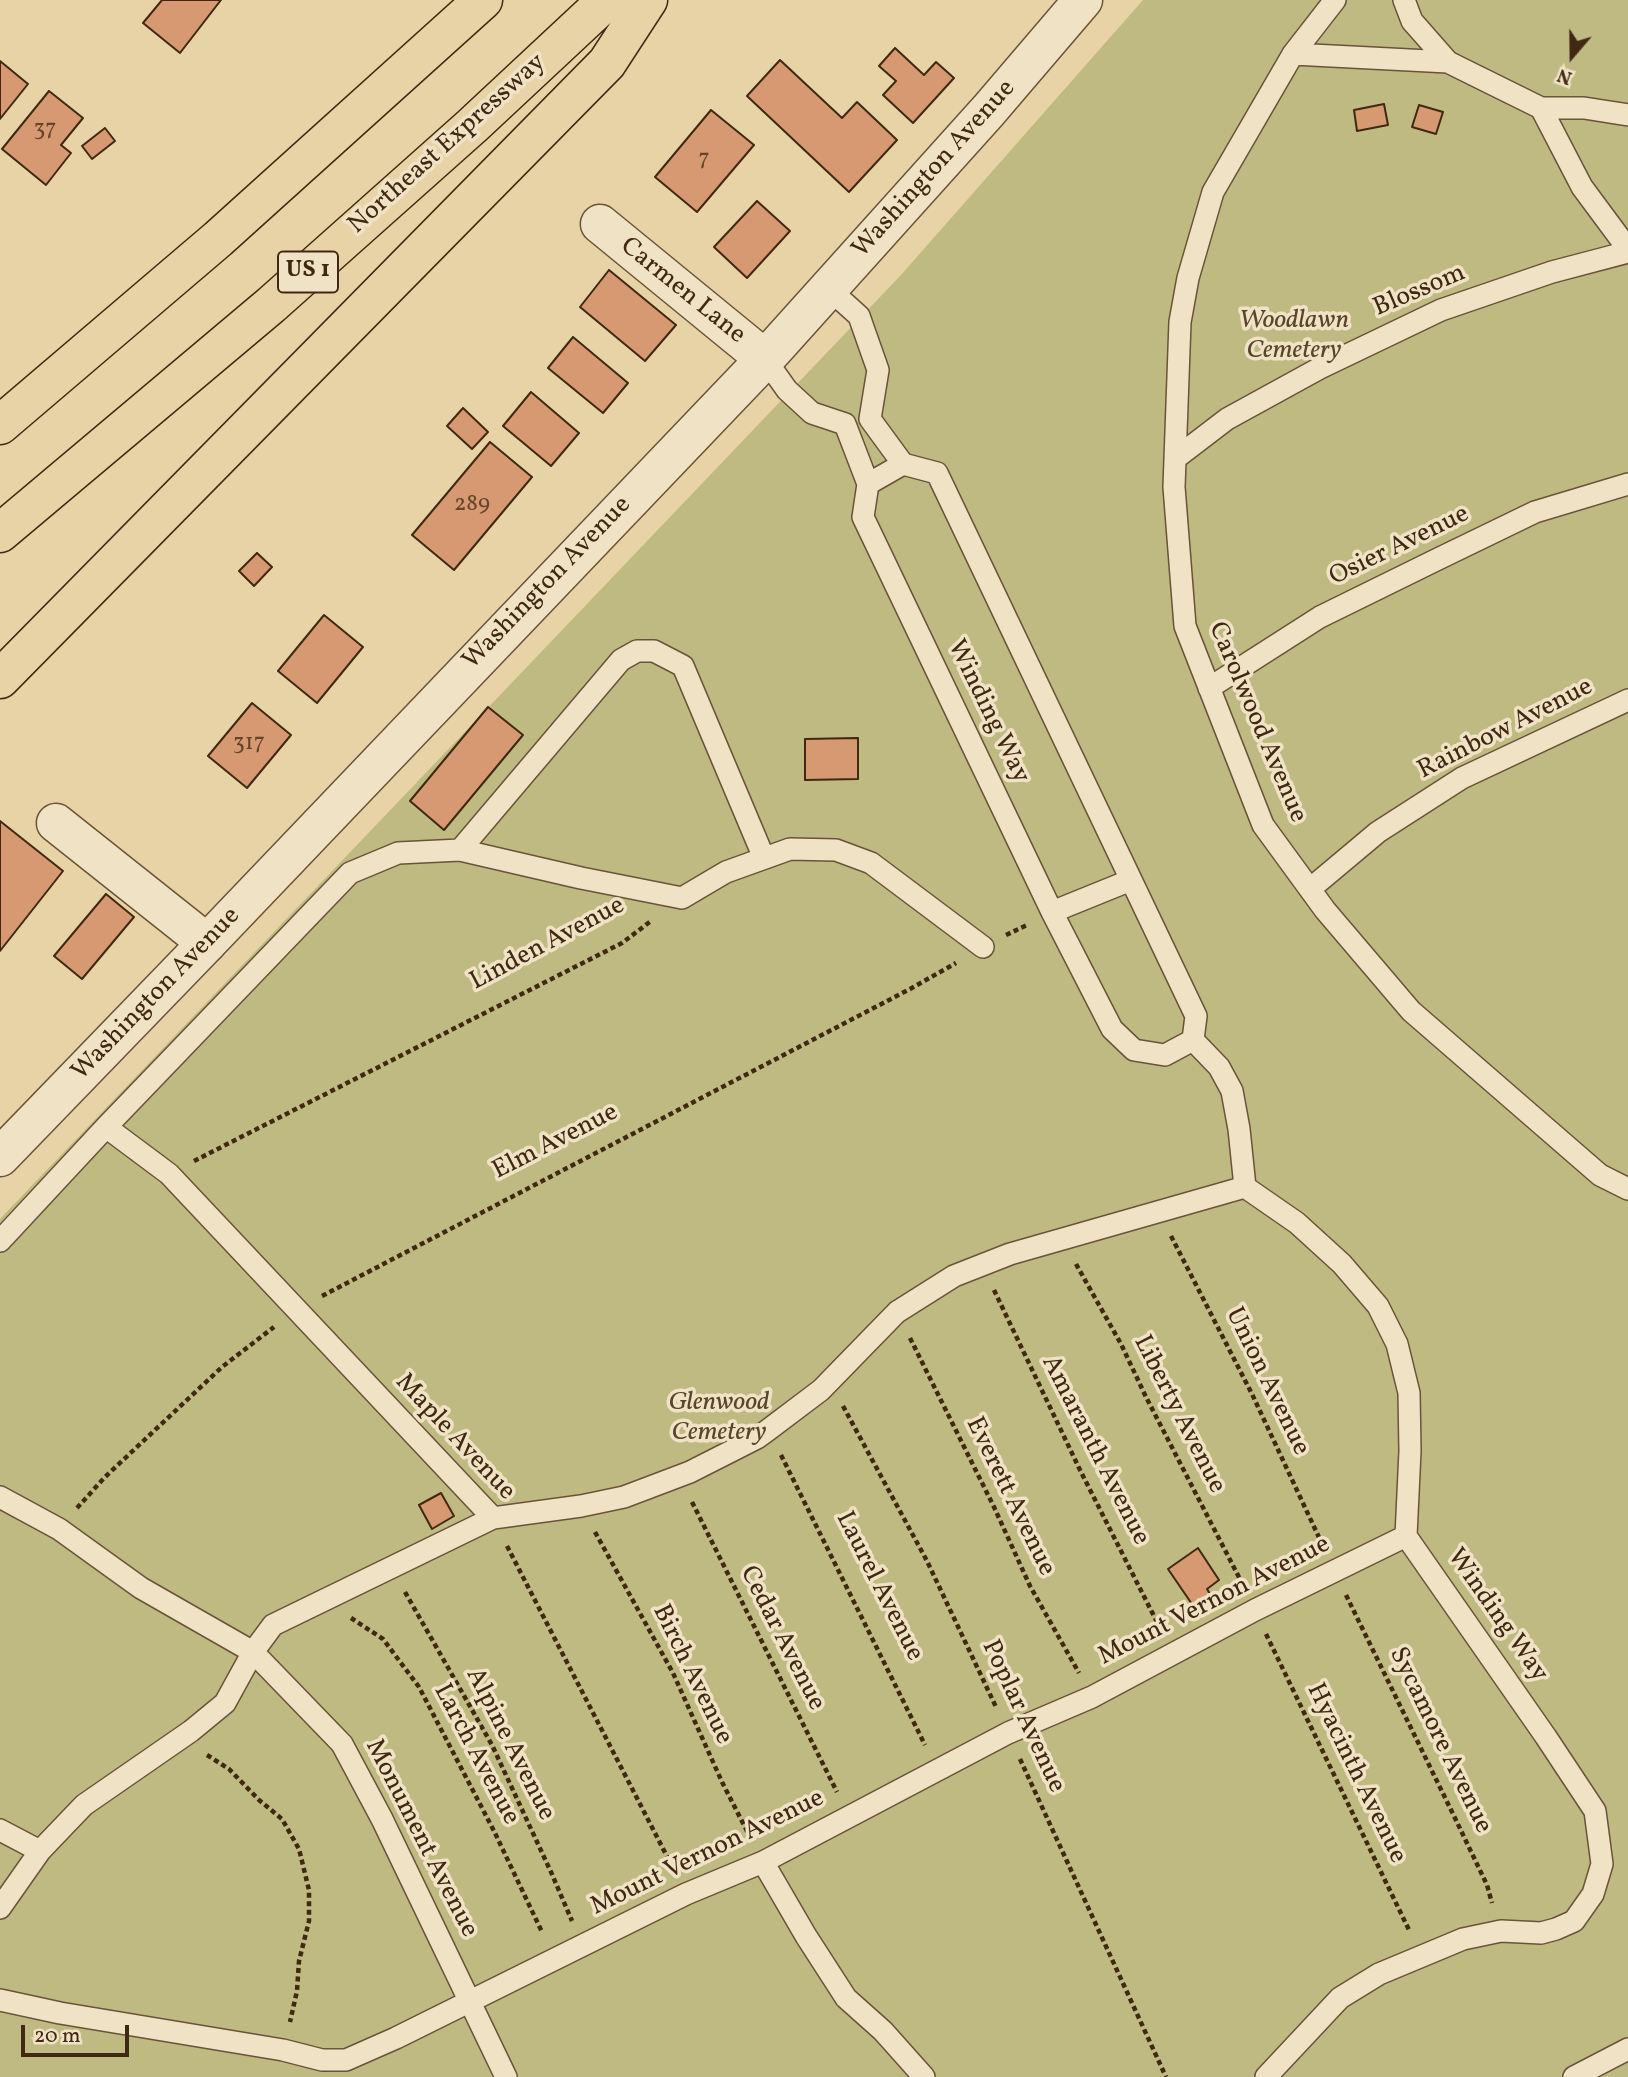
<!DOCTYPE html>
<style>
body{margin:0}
#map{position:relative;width:1628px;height:2077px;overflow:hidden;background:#e8d3a6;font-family:Vollkorn,serif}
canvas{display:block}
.north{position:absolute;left:1537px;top:21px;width:70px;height:70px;-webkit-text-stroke:5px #f0e2c5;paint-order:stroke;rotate:200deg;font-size:19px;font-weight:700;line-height:28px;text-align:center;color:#402813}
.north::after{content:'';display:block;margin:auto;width:24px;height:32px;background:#402813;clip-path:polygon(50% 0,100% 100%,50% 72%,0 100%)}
.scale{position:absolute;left:21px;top:2025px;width:108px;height:32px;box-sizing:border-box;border:4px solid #402813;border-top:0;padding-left:9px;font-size:21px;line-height:24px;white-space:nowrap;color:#402813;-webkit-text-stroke:5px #f0e2c5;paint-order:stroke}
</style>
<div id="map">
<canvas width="1628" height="2077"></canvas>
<div class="north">N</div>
<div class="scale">20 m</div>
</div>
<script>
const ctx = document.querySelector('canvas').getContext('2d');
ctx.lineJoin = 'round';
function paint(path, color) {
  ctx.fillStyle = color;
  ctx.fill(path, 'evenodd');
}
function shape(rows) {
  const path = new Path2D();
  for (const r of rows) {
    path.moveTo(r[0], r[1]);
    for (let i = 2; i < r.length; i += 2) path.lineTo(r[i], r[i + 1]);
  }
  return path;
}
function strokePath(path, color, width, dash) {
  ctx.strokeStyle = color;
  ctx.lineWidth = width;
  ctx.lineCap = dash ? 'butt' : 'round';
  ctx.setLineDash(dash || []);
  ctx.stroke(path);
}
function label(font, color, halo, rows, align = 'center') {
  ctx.font = font + ' Vollkorn,serif';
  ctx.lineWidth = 7;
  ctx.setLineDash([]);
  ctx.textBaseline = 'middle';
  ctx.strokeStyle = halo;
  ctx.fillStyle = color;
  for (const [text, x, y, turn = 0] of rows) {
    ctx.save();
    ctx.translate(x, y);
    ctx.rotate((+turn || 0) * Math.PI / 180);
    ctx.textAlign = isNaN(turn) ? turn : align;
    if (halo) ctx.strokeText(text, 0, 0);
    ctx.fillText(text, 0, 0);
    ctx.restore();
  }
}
paint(shape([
 [1143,0,1628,0,1628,2077,0,2077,0,1219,901,275]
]), '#beba81');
const building = shape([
 [162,0,221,0,180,53,143,23,162,0],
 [895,48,924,75,936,62,954,78,913,123,883,95,896,81,879,66,895,48],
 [780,60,842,118,857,102,897,140,849,192,747,96,780,60],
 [0,61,28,84,0,119,0,61],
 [49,91,83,118,61,145,71,153,46,185,2,149,49,91],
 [1384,104,1388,125,1357,131,1354,110,1384,104],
 [1419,105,1443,112,1436,134,1412,127,1419,105],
 [711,110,754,145,697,212,655,177,711,110],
 [105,128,115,141,92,159,82,146,105,128],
 [757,201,790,231,747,278,714,247,757,201],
 [609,270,676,325,645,361,580,307,609,270],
 [573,337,628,383,603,413,548,368,573,337],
 [531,392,579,433,551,466,503,426,531,392],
 [463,408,488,432,472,449,447,426,463,408],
 [490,442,532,477,454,570,412,535,490,442],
 [257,553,272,567,254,586,239,571,257,553],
 [324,615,363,647,317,703,278,671,324,615],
 [252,703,291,735,247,788,208,756,252,703],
 [488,707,523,735,444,830,410,801,488,707],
 [858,738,858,779,805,780,805,739,858,738],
 [0,821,63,871,0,951,0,821],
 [106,894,134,917,82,979,54,956,106,894],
 [441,1493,454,1516,432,1529,419,1505,441,1493],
 [1198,1548,1219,1580,1207,1589,1213,1599,1196,1610,1168,1569,1198,1548]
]);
paint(building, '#d69971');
strokePath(building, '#402813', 2);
const service = shape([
 [1335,0,1293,54,1213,192,1188,278,1180,322,1174,487,1185,626,1263,825,1325,910,1411,1011,1600,1175,1628,1189],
 [1404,0,1412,21,1448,62,1541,108,1582,187,1628,249],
 [1293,54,1448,62],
 [1541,108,1584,108,1628,115],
 [829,289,859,316,878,370,870,419,903,464,937,473,1196,1016,1193,1040,1219,1067,1232,1091,1239,1129,1245,1187,1297,1223,1342,1264,1378,1306,1397,1344,1409,1393,1410,1451,1406,1536,1546,1737,1595,1811,1602,1864,1593,1894,1574,1921,1556,1929,1541,1933,1501,1931,1463,1939,1379,1974,1340,1998,1266,2077],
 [765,359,787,390,812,413,845,424,868,484,863,517,1052,912,1112,1029,1134,1050,1165,1055,1193,1040],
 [1176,458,1227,419,1320,368,1441,310,1552,272,1628,252],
 [868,484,903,464],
 [1209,688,1320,617,1438,559,1535,512,1628,484],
 [460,850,621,660,637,651,654,651,683,666,764,858],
 [1310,889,1378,832,1462,778,1628,700],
 [1052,912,1131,880],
 [106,1127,169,1174,493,1518],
 [0,1241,106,1127,350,873,398,853,460,850,581,878,682,898,726,872,790,849,836,850,871,863,983,947],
 [0,1497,59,1529,141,1588,253,1652,342,1744,382,1819,506,2077],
 [0,1830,40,1851],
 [763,1862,806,1936,846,1998,883,2031,924,2077],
 [0,1908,40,1851,84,1805,191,1731,225,1703,253,1652,273,1625,493,1518,581,1506,624,1497,690,1472,757,1438,768,1430,821,1390,897,1312,954,1276,1010,1254,1245,1187],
 [0,2000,60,2013,283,2050,322,2060,346,2060,396,2038,686,1894,763,1862,1008,1733,1092,1697,1255,1610,1406,1536],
 [1574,2077,1628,2049]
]);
const minor = shape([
 [600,224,765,359],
 [56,823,207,943]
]);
const tertiary = shape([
 [0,1157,207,943,765,359,989,110,1083,0]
]);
const motorway = shape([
 [0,425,218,239,483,0],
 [0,533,271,305,472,126,607,0],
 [0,679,607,63,648,0]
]);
strokePath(service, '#6a5338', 24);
strokePath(minor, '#6a5338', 41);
strokePath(tertiary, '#6a5338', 41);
strokePath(motorway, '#402813', 41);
strokePath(shape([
 [1006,935,1027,925],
 [194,1161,622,943,651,921],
 [1171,1236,1252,1394,1323,1546],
 [1076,1264,1121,1344,1146,1397,1243,1585],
 [994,1290,1080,1470,1160,1628],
 [322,1296,910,989,956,963],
 [910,1338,994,1507,1030,1586,1079,1673],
 [843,1406,927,1561,996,1707],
 [781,1455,925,1745],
 [692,1502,837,1792],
 [77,1508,105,1477,222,1367,274,1327],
 [595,1532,673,1673,722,1782,750,1837],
 [507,1546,673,1868],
 [405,1592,492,1745,551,1872,572,1921],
 [1346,1595,1454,1816,1487,1885,1492,1903],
 [351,1618,383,1639,419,1687,494,1831,542,1932],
 [1266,1634,1410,1932],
 [207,1755,229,1769,259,1800,282,1819,299,1849,309,1890,309,1921,299,1961,297,1991,290,2022],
 [1020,1759,1166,2077]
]), '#402813', 4.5, [5, 3.5]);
strokePath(service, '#f0e2c5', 21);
strokePath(minor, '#f0e2c5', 38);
strokePath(tertiary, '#f0e2c5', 38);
strokePath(motorway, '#e8d3a6', 38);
label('23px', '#66442a', null, [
 ["37",45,131],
 ["7",704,161],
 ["289",472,506],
 ["317",249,745]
]);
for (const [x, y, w] of [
 [308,272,60]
]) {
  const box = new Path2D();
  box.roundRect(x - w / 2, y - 20.5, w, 41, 5);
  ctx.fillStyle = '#f0e2c5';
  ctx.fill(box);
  strokePath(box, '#402813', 2);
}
label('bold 24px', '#402813', null, [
 ["US 1",308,272]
]);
label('26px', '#402813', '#f0e2c5', [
 ["Northeast Expressway",448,145,-42],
 ["Washington Avenue",935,170,-48],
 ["Carmen Lane",682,292,39],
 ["Blossom",1420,292,-23],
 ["Osier Avenue",1400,547,-26],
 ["Washington Avenue",548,584,-46],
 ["Winding Way",987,712,64],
 ["Carolwood Avenue",1256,723,67],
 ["Rainbow Avenue",1506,730,-27],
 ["Linden Avenue",548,945,-28],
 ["Washington Avenue",157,995,-46],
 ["Elm Avenue",556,1143,-27],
 ["Union Avenue",1266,1382,64],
 ["Liberty Avenue",1178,1415,63],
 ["Maple Avenue",454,1438,47],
 ["Amaranth Avenue",1094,1451,63],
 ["Everett Avenue",1009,1497,64],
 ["Laurel Avenue",878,1587,63],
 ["Mount Vernon Avenue",1215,1602,-27],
 ["Winding Way",1496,1616,55],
 ["Cedar Avenue",781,1639,63],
 ["Birch Avenue",691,1675,64],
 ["Poplar Avenue",1022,1717,65],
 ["Sycamore Avenue",1439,1741,64],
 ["Alpine Avenue",509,1745,63],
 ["Larch Avenue",475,1755,62],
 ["Hyacinth Avenue",1355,1774,64],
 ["Monument Avenue",420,1839,63],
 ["Mount Vernon Avenue",708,1854,-26]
]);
label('italic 26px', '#594529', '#f0e2c5', [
 ["Woodlawn",1294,322],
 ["Cemetery",1294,352],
 ["Glenwood",719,1404],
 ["Cemetery",719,1434]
]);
</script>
